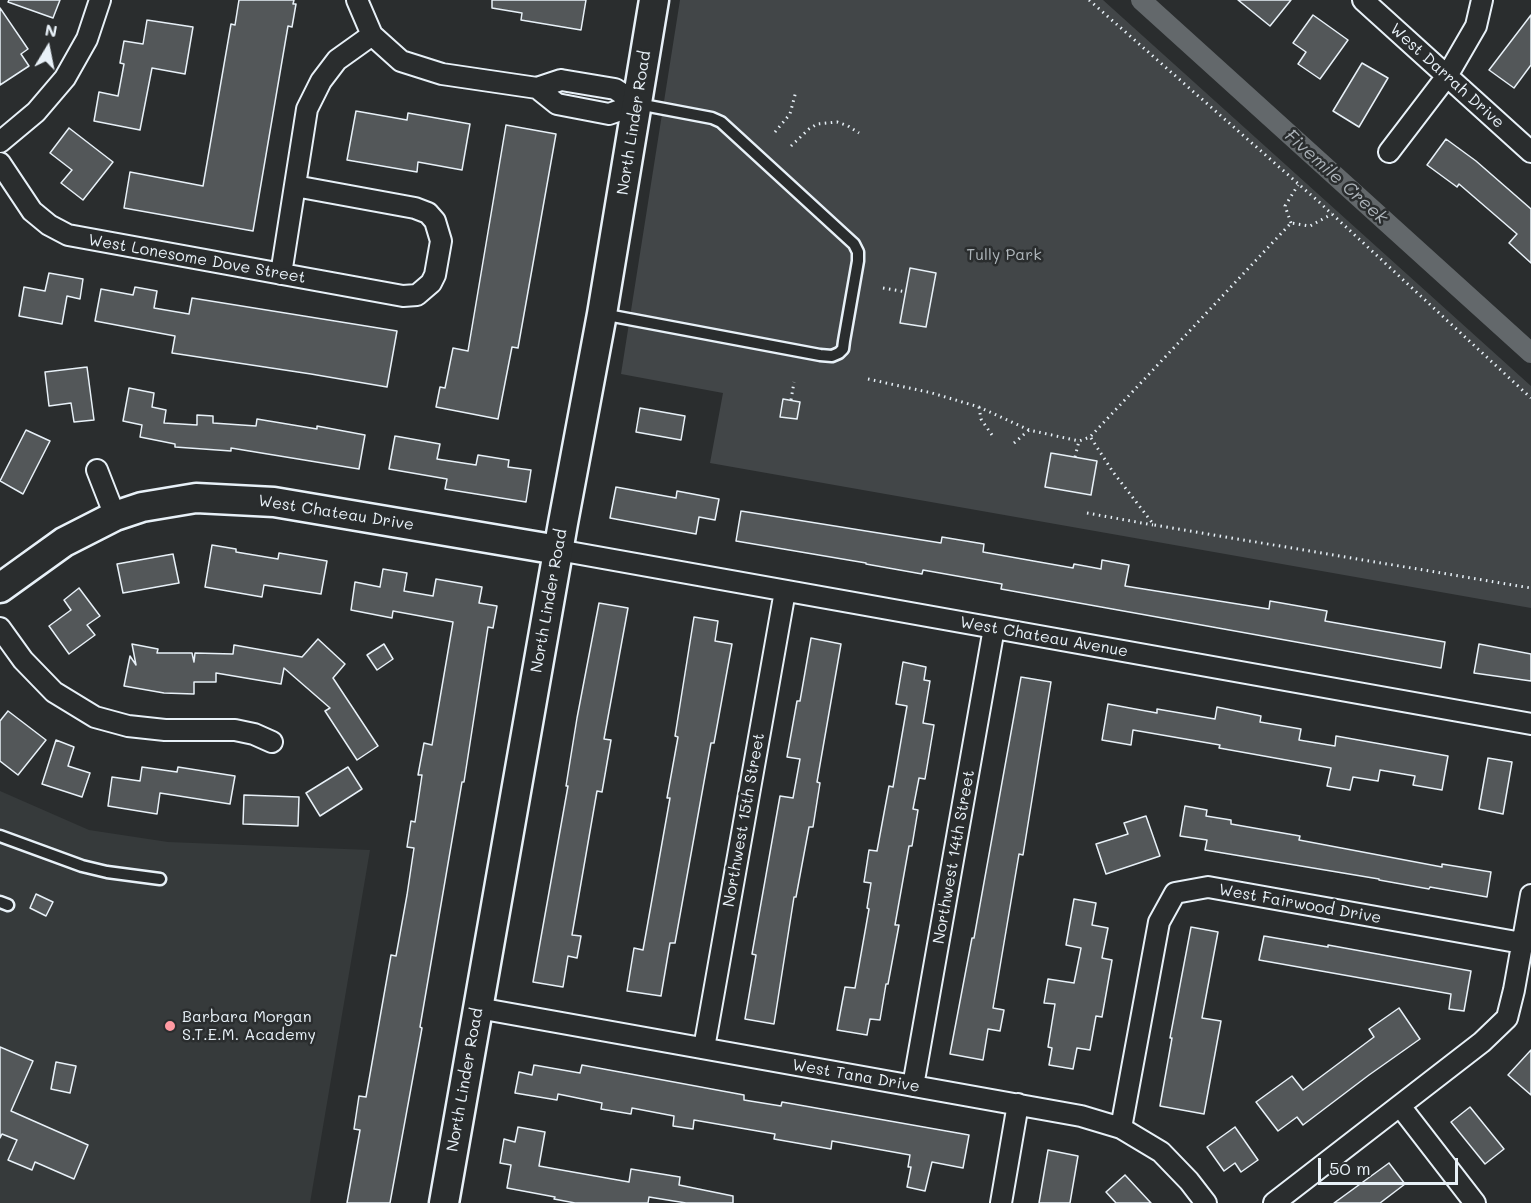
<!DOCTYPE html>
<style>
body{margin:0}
#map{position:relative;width:1531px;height:1203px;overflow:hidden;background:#2a2d2e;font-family:Mali,sans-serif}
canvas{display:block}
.north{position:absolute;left:18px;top:18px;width:60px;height:60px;-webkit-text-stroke:4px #2a2d2e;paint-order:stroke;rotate:10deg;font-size:16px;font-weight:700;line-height:24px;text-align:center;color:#e8f1f8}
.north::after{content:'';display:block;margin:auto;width:21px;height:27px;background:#e8f1f8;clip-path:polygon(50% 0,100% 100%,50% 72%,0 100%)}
.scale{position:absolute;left:1318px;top:1158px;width:140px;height:27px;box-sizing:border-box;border:3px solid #e8f1f8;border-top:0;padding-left:8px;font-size:18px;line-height:21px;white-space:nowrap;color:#e8f1f8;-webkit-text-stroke:4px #2a2d2e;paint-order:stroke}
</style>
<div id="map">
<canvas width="1531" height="1203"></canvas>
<div class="north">N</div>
<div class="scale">50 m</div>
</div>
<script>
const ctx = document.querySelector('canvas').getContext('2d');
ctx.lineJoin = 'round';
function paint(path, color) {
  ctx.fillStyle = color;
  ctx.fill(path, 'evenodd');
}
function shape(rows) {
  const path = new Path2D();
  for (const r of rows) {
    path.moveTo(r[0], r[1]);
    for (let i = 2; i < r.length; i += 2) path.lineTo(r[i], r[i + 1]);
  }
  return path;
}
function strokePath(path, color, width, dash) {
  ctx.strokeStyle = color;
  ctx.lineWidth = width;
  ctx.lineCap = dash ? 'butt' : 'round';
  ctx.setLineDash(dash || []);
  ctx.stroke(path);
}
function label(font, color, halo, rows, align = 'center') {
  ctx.font = font + ' Mali,sans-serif';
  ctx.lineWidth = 5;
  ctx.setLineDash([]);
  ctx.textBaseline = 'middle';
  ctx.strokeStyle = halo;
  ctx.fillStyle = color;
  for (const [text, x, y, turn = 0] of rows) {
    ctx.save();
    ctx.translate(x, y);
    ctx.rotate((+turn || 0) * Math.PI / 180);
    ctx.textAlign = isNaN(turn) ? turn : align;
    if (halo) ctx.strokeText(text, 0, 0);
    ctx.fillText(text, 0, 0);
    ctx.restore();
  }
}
paint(shape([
 [0,791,89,830,168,842,370,850,310,1203,0,1203]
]), '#363a3b');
paint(shape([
 [680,0,1103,0,1531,386,1531,608,710,463,723,393,621,374]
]), '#424648');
strokePath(shape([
 [1141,0,1531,353]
]), '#63686b', 20);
const building = shape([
 [9,0,60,0,53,18,8,2,9,0],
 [239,0,294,0,293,4,296,4,292,27,288,26,253,231,124,208,130,172,203,186,231,24,235,25,239,0],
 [492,0,586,0,581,30,521,20,522,13,492,8,492,0],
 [1238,0,1291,0,1270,26,1238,0],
 [0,8,28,49,21,54,29,66,0,85,0,8],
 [1313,15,1348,40,1320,79,1298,64,1306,52,1293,43,1313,15],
 [1531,15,1531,65,1514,88,1489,70,1531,15],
 [147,20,193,27,185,74,152,68,140,130,94,121,99,92,118,96,124,64,120,63,124,41,143,44,147,20],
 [1362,63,1388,78,1359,127,1333,111,1362,63],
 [356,111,407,120,408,113,470,124,462,170,418,162,417,172,347,160,356,111],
 [506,125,556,134,518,348,512,347,498,419,436,407,440,387,445,388,453,348,468,351,506,125],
 [69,128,113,162,83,200,61,183,72,170,50,153,69,128],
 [1446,139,1476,161,1531,209,1531,263,1509,243,1517,234,1459,184,1457,187,1427,165,1446,139],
 [910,268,936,273,926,327,900,323,910,268],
 [49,273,83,279,80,299,67,296,62,324,19,316,24,287,45,291,49,273],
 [135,287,157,291,154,308,189,314,192,298,397,331,387,387,311,374,172,353,175,336,95,321,101,289,133,295,135,287],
 [87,367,94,420,74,422,71,403,49,406,45,372,87,367],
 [129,388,154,393,152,407,166,410,164,423,197,425,197,415,213,416,213,423,256,426,257,419,317,429,317,426,365,435,359,469,231,448,231,451,175,447,175,444,140,437,142,425,123,421,129,388],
 [783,399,800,402,797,419,780,417,783,399],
 [640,408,685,416,681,440,636,432,640,408],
 [26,430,50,441,23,494,0,481,26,430],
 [395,436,440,444,437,459,476,465,478,455,509,460,508,467,531,470,526,502,445,489,447,479,389,469,395,436],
 [1051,453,1097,461,1091,495,1045,487,1051,453],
 [616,487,676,498,677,491,719,499,715,520,699,517,696,534,610,518,616,487],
 [741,511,941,543,942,537,984,544,983,552,1073,568,1074,564,1101,569,1102,560,1129,565,1125,586,1269,609,1270,601,1327,611,1325,621,1445,642,1441,668,1001,589,1002,584,923,570,922,574,866,564,866,563,736,541,741,511],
 [212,545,236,549,236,552,278,559,279,553,327,561,321,594,264,585,262,597,205,587,212,545],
 [173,554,179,583,123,593,117,564,173,554],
 [383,569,407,573,404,591,433,596,436,579,482,587,479,603,497,606,493,628,488,627,464,782,462,782,420,1027,422,1028,390,1203,347,1203,360,1130,354,1129,359,1096,366,1097,391,955,396,956,407,895,414,848,407,847,411,821,415,822,422,775,418,775,424,743,432,745,453,622,393,611,392,618,351,610,355,582,380,587,383,569],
 [79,588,100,616,87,625,95,635,69,654,49,626,71,610,64,600,79,588],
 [599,603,628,608,604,739,611,740,602,792,597,791,572,935,581,936,577,958,568,956,563,987,533,982,568,786,566,786,577,718,599,603],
 [694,617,718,621,715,641,732,644,714,743,711,743,675,943,670,943,661,996,627,991,634,948,643,950,670,798,667,798,678,737,675,736,694,617],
 [811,638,841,644,817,782,820,783,813,827,809,827,796,897,794,897,774,1024,745,1019,756,955,752,954,780,796,793,798,800,759,787,757,797,701,800,701,811,638],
 [318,639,345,664,333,678,378,746,357,760,325,711,330,708,284,668,281,684,216,673,216,682,194,682,194,694,164,693,124,686,130,656,136,665,132,644,158,649,157,653,192,653,194,662,195,653,233,654,234,645,302,657,318,639],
 [384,644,393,659,377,670,367,655,384,644],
 [1479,644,1531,654,1531,681,1474,673,1479,644],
 [903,662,926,667,924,680,930,681,923,723,934,725,925,779,919,778,913,809,918,810,912,846,909,846,895,925,899,925,888,984,886,984,880,1020,870,1019,867,1035,837,1030,845,987,855,988,869,909,867,908,871,883,864,882,869,850,877,851,889,786,893,787,907,706,896,704,903,662],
 [1021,677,1051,682,1023,855,1019,854,993,1008,1004,1010,1000,1031,988,1029,983,1060,950,1054,972,938,974,938,1021,677],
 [1108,704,1157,713,1157,709,1215,719,1217,707,1261,716,1260,722,1301,729,1299,740,1335,746,1336,736,1448,756,1442,790,1413,785,1415,776,1380,770,1378,781,1353,777,1350,790,1327,786,1331,768,1219,748,1220,745,1133,730,1131,745,1102,740,1108,704],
 [8,711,46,740,18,775,0,761,0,721,8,711],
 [56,740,74,747,68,766,90,773,82,797,42,784,56,740],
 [1488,758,1512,762,1503,814,1479,809,1488,758],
 [142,767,177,772,178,767,235,776,230,804,160,793,157,814,108,806,112,777,140,781,142,767],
 [348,767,362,789,320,816,306,793,348,767],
 [244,795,299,797,298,826,243,824,244,795],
 [1185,806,1207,810,1206,816,1231,820,1231,824,1300,836,1299,840,1442,867,1442,864,1491,872,1487,897,1430,887,1429,889,1379,880,1379,879,1205,850,1207,840,1180,836,1185,806],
 [1146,816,1160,856,1106,874,1096,844,1128,834,1124,823,1146,816],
 [36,894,53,902,46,916,30,908,36,894],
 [1074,899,1096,903,1092,925,1108,928,1102,958,1112,960,1102,1017,1096,1016,1090,1050,1077,1048,1073,1069,1049,1065,1052,1048,1048,1047,1055,1004,1044,1003,1048,979,1074,983,1081,948,1066,945,1074,899],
 [1191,927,1218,932,1202,1018,1221,1021,1204,1114,1160,1106,1172,1038,1170,1038,1191,927],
 [1264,936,1328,947,1328,945,1471,971,1464,1011,1449,1009,1451,994,1259,960,1264,936],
 [1399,1008,1420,1039,1369,1075,1303,1125,1297,1117,1278,1131,1256,1102,1292,1076,1303,1090,1374,1037,1369,1029,1399,1008],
 [0,1047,33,1061,11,1111,88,1145,74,1179,35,1162,32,1170,8,1160,17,1140,2,1134,0,1138,0,1047],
 [1531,1050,1531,1095,1508,1075,1531,1050],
 [56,1062,76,1066,70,1093,51,1089,56,1062],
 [534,1065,580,1073,582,1065,744,1095,744,1100,781,1106,782,1102,969,1135,963,1168,932,1162,925,1191,907,1187,911,1167,908,1167,910,1155,832,1141,831,1149,774,1139,775,1134,694,1120,693,1129,673,1126,674,1116,632,1108,631,1114,601,1109,602,1103,558,1094,557,1100,515,1093,519,1072,532,1075,534,1065],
 [1470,1107,1504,1149,1485,1164,1451,1122,1470,1107],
 [518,1127,545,1132,539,1166,629,1182,631,1169,680,1177,679,1185,733,1196,733,1203,686,1203,649,1197,648,1203,575,1203,554,1199,555,1197,507,1188,511,1165,500,1163,504,1139,515,1142,518,1127],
 [1235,1127,1258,1160,1241,1172,1235,1163,1224,1171,1207,1147,1235,1127],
 [1048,1150,1078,1156,1070,1203,1039,1203,1048,1150],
 [1389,1163,1405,1184,1380,1203,1334,1203,1389,1163],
 [1125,1175,1151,1203,1116,1203,1106,1192,1125,1175]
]);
paint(building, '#535759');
strokePath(building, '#e8f1f8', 1.5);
const lane = shape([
 [602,314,820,355,832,356,839,353,843,349,844,341,858,261,858,252,854,244,721,122,712,118,638,104],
 [0,836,82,866,107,872,160,879],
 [0,902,8,905]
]);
const street = shape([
 [357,0,372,35,401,61,442,74,537,88],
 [1363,0,1531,152],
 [561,80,615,89,638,104,609,114,557,104,537,88,561,80],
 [0,142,36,112,65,78,87,39,100,0],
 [1389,152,1447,76,1476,26,1482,0],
 [0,163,32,211,49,225,68,235,403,296,417,295,431,283,435,275,441,241,435,221,428,213,415,208,295,186],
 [281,274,307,109,321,81,337,60,372,35],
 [97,470,115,516],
 [558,550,1531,724],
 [0,628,23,660,54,692,95,717,128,726,165,730,235,730,254,734,272,742],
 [478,1008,1081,1116,1121,1128,1161,1152,1189,1181,1206,1203],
 [704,1048,785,591],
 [913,1086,994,628],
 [1400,1106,1475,1203],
 [1121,1128,1159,922,1175,893,1208,887,1522,943],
 [1001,1203,1018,1104],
 [1274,1203,1482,1042,1507,1018,1514,990,1531,895]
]);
const secondary = shape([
 [0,588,64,542,115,516,142,507,196,498,274,502,558,550],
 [444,1203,563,523,602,314,654,0]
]);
strokePath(lane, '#e8f1f8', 15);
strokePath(street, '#e8f1f8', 24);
strokePath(secondary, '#e8f1f8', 33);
strokePath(shape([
 [1089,0,1319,202,1531,398],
 [775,132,790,114,796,91],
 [791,146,809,129,817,124,837,122,848,126,859,133],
 [1291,223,1285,206,1298,185],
 [883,288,906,292],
 [868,379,932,393,979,407,1029,430,1079,441,1090,437,1291,223,1310,226,1332,214],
 [791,400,794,382],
 [979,407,981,419,994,438],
 [1091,438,1113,472,1154,525,1531,588],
 [1014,443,1029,430],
 [1075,457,1079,441],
 [1087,513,1153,525]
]), '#e8f1f8', 3, [1.5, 4.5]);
strokePath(lane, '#2a2d2e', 10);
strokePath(street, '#2a2d2e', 20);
strokePath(secondary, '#2a2d2e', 28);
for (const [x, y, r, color] of [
 [170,1026,6,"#ff9aa2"]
]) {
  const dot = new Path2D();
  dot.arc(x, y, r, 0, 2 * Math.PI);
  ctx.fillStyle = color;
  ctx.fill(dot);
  strokePath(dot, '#2a2d2e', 2);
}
label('16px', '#e8f1f8', '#2a2d2e', [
 ["West Darrah Drive",1447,76,42],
 ["North Linder Road",634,123,-81],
 ["West Lonesome Dove Street",197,259,10],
 ["West Chateau Drive",336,513,9],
 ["North Linder Road",549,601,-80],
 ["West Chateau Avenue",1044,637,10],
 ["Northwest 15th Street",744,820,-80],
 ["Northwest 14th Street",954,857,-80],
 ["West Fairwood Drive",1300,904,10],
 ["West Tana Drive",856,1076,10],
 ["North Linder Road",465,1080,-80]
]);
label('16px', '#aeb5ba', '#2a2d2e', [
 ["Tully Park",1004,255]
]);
label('16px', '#e8f1f8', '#2a2d2e', [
 ["Barbara Morgan",182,1017],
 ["S.T.E.M. Academy",182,1035]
], 'left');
label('italic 18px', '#acb3b9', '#2a2d2e', [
 ["Fivemile Creek",1336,177,42]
]);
</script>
